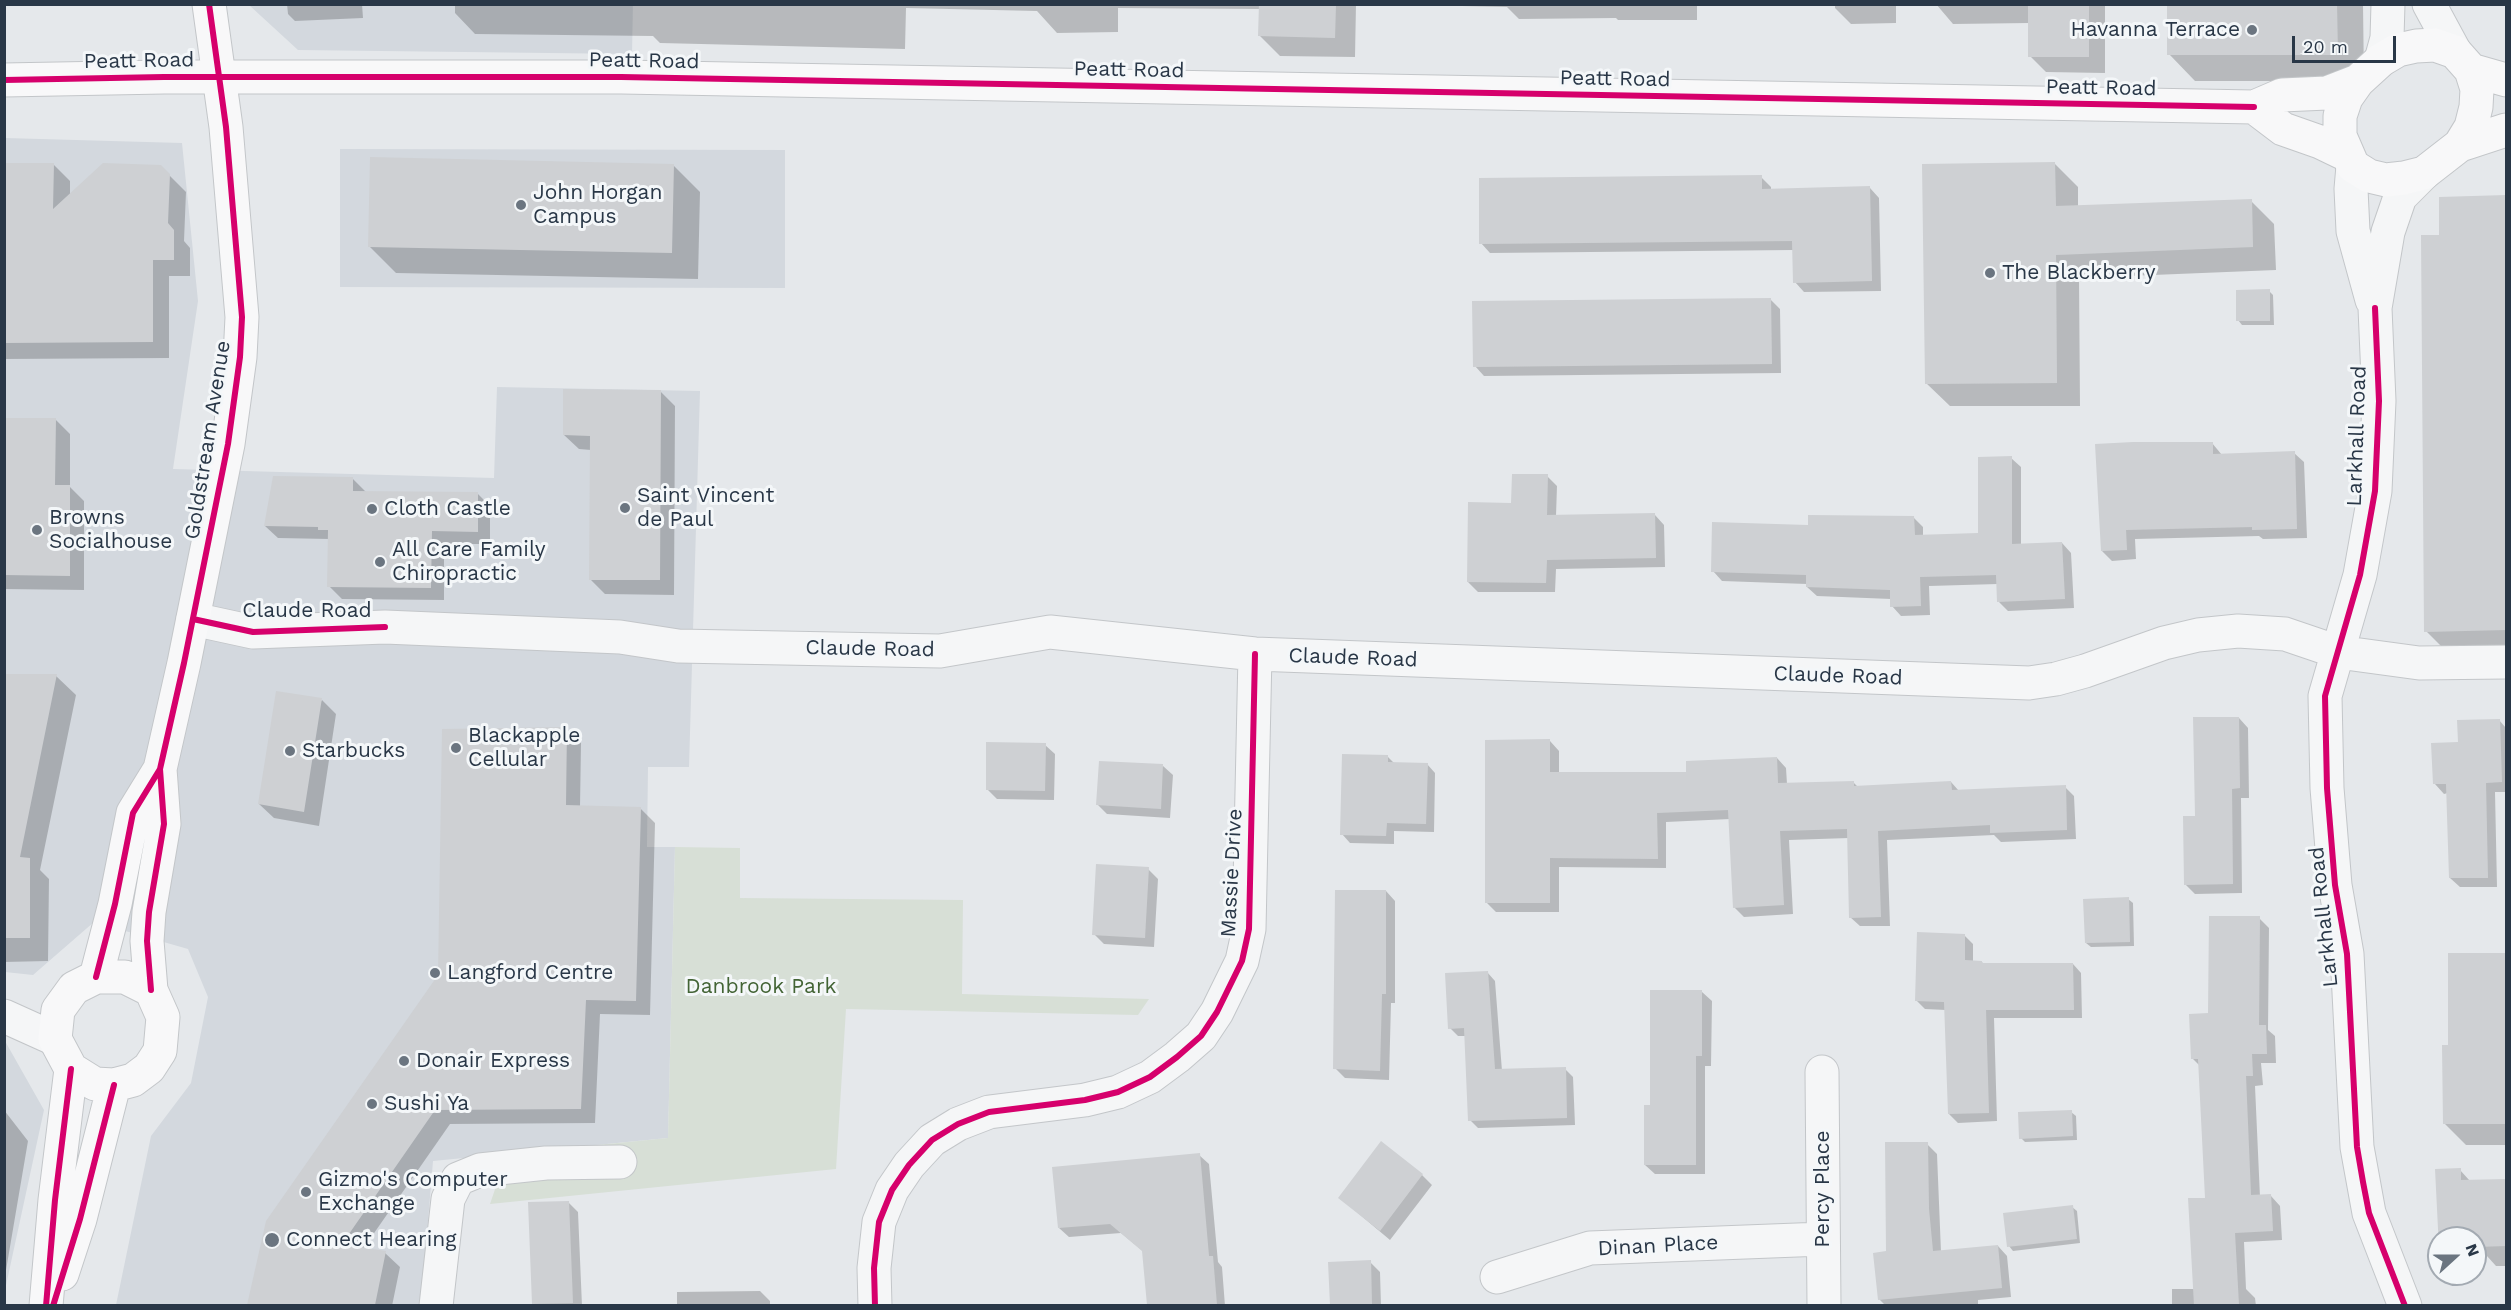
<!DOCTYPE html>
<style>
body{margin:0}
#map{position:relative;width:2511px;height:1310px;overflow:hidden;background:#e5e8eb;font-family:"Work Sans",sans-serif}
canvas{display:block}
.frame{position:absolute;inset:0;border:6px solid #293747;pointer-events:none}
.north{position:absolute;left:2427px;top:1226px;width:60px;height:60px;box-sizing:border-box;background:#f4f7f9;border:2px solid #a3aab2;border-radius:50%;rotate:69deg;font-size:16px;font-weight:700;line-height:24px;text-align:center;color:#293747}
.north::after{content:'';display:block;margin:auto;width:21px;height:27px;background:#6b7580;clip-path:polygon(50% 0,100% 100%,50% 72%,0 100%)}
.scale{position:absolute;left:2292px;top:36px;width:104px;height:27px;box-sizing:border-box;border:3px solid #293747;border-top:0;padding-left:8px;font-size:18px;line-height:21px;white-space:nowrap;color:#293747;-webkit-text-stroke:4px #f4f7f9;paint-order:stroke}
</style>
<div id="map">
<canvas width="2511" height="1310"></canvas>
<div class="frame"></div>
<div class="north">N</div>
<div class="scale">20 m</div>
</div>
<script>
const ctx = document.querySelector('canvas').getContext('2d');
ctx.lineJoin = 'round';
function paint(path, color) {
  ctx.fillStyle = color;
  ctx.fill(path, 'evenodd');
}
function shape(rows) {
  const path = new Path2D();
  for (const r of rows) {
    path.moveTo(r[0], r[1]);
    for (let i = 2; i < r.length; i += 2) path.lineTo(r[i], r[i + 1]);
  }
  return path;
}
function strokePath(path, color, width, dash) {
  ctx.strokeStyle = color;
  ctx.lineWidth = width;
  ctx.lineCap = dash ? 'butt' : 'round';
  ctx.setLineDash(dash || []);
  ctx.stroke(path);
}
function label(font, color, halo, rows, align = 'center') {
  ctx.font = font + ' "Work Sans",sans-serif';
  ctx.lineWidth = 6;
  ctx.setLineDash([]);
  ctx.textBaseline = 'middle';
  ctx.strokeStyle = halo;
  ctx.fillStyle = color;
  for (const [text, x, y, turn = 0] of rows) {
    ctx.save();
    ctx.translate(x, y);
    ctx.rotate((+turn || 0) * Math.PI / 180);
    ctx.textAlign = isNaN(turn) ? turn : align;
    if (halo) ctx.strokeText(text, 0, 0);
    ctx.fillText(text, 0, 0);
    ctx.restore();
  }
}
paint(shape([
 [249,5,633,5,632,54,298,50],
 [5,138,182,143,198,301,173,469,494,478,497,387,700,391,689,767,648,767,647,847,675,847,668,1138,433,1161,421,1305,116,1305,151,1136,191,1083,208,997,188,949,94,922,33,975,5,972],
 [340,149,785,150,785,288,340,287],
 [5,1041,44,1110,5,1290,4,1041]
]), '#d3d8de');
paint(shape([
 [675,847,740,848,740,898,963,900,962,994,1149,999,1138,1015,846,1009,836,1169,490,1204,507,1154,668,1138]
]), '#d7dfd6');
paint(shape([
 [287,4,362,4,363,18,295,21,288,14],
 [455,4,1356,4,1355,57,1280,56,1260,36,1260,9,1118,8,1118,32,1057,33,1037,11,906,8,905,49,660,43,653,36,475,34,455,13],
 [1371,4,1697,4,1697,20,1618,20,1616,18,1519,19,1507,7],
 [1835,4,1896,4,1896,23,1851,24,1835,8],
 [1936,4,2105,4,2105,73,2046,72,2030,56,2030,23,1953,24],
 [2169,4,2363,4,2364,81,2195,81,2169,54],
 [4,164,53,164,70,181,70,196,161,167,186,192,184,241,190,248,190,276,169,276,169,358,4,359],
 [2055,164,2078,187,2078,207,2251,201,2274,224,2276,270,2079,278,2080,406,1950,406,1926,383],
 [673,165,700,192,698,279,396,273,369,246],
 [1761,177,1771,187,1771,190,1870,188,1879,198,1881,291,1804,292,1795,282,1794,250,1490,253,1481,243],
 [2506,197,2506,655,2451,656,2426,631,2441,236,2440,199],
 [2269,291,2273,295,2274,325,2242,325,2238,320],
 [1770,299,1780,309,1781,373,1484,376,1475,366],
 [660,391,675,406,674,595,605,594,591,580,591,450,579,449,564,435],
 [4,419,55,419,70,434,70,487,84,501,84,590,4,589],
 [2212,443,2222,455,2294,453,2304,462,2307,538,2263,539,2259,536,2135,539,2136,559,2112,561,2102,551],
 [2011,458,2021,467,2021,545,2062,543,2071,553,2074,608,2008,611,1999,602,1998,584,1929,586,1930,615,1901,616,1892,606,1891,599,1817,596,1807,587,1807,584,1722,581,1713,571,1809,526,1914,518,1923,527,1923,536,1980,535],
 [1547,476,1557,486,1556,516,1655,515,1664,525,1665,567,1556,569,1555,592,1478,592,1468,582,1513,505],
 [352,478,366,492,477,493,490,506,490,544,444,544,444,600,342,599,329,586,329,539,278,538,265,526],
 [4,675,56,676,76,695,40,870,49,879,48,961,4,962],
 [322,700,336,714,319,826,274,818,259,804],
 [2239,718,2248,728,2249,798,2241,798,2242,893,2195,894,2185,884,2196,817],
 [2499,720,2506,728,2506,792,2495,792,2497,887,2460,887,2450,878,2448,793,2444,794,2435,784,2460,744],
 [567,729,581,743,580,807,640,808,655,823,650,1015,600,1014,595,1123,450,1124,363,1249,385,1253,400,1267,392,1306,249,1306,268,1222,440,976],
 [1550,741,1559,751,1559,773,1688,773,1777,758,1786,768,1787,784,1853,782,1858,787,1951,782,1959,791,2065,787,2074,796,2076,839,2001,842,1994,835,1887,840,1890,926,1860,926,1850,917,1849,838,1789,840,1793,914,1744,917,1734,907,1730,819,1666,822,1666,868,1559,867,1559,912,1496,912,1487,903],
 [1045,745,1055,754,1054,800,997,799,987,789],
 [1388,757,1395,764,1427,764,1435,773,1434,832,1394,831,1394,844,1350,843,1342,834],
 [1163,766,1173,775,1170,818,1107,814,1098,805],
 [1148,869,1158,879,1154,947,1104,944,1094,934],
 [1386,891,1395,901,1395,1003,1391,1003,1389,1080,1345,1078,1335,1068],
 [2128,899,2133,903,2134,946,2091,947,2086,943],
 [2259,918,2269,928,2268,1030,2275,1036,2276,1063,2261,1063,2263,1085,2255,1086,2260,1197,2271,1196,2280,1206,2282,1240,2244,1242,2246,1289,2255,1298,2256,1306,2172,1306,2172,1289,2195,1289,2207,1199,2200,1066,2192,1058,2209,1014],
 [1964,935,1973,944,1973,962,1982,962,1984,965,2073,964,2081,973,2082,1018,1994,1018,1997,1121,1958,1123,1949,1114,1946,1010,1925,1009,1916,1000],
 [2495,954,2506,966,2506,1145,2466,1145,2445,1124,2449,1047],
 [1487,972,1495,981,1502,1071,1565,1069,1573,1077,1575,1125,1478,1128,1470,1120,1466,1036,1458,1036,1450,1028],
 [1702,992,1712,1001,1711,1066,1705,1066,1705,1174,1655,1174,1645,1165,1652,1106],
 [4,1110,28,1141,4,1282],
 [2071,1112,2076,1116,2077,1140,2025,1142,2021,1138],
 [1927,1144,1937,1154,1941,1252,1998,1246,2007,1256,2011,1297,1978,1300,1978,1306,1886,1306,1879,1299,1887,1253],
 [1199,1155,1209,1164,1218,1262,1222,1267,1225,1306,1148,1306,1144,1252,1121,1233,1069,1237,1059,1228],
 [2460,1170,2470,1181,2506,1181,2506,1266,2496,1266,2487,1256,2475,1257,2475,1238,2440,1238],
 [1422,1175,1432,1185,1390,1240,1340,1198],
 [568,1202,578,1212,582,1306,536,1306,534,1304],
 [2072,1207,2077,1211,2080,1243,2013,1251,2009,1246],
 [1370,1262,1380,1272,1381,1306,1331,1306,1330,1263],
 [760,1291,770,1301,770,1306,677,1306,677,1292],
 [1720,1304,1763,1304,1765,1306,1720,1306]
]), '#0003');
paint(shape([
 [1259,4,1336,4,1335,38,1258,36],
 [2028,4,2089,4,2089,57,2028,57],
 [2167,4,2337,4,2338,55,2167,55],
 [370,157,674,164,672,253,368,247],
 [2055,162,2056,206,2252,199,2253,247,2056,255,2057,383,1925,384,1922,164],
 [4,163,54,163,53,209,103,163,161,165,170,174,168,223,174,230,174,260,153,260,153,342,4,343],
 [1762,175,1762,189,1870,186,1872,281,1793,283,1792,241,1479,244,1479,178],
 [2506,195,2506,630,2424,632,2421,235,2439,235,2439,197],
 [2270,289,2270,321,2236,321,2236,290],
 [1771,298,1772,364,1473,367,1472,301],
 [563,389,661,390,660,580,589,580,590,436,563,435],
 [4,418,56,418,55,485,70,485,70,576,4,575],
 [2133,442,2213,442,2213,454,2295,451,2297,529,2252,530,2252,527,2126,530,2127,550,2101,551,2095,444],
 [2012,456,2012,544,2062,542,2065,599,1997,602,1996,575,1920,577,1921,606,1890,607,1890,590,1806,587,1806,575,1711,572,1712,522,1808,525,1808,515,1914,516,1915,535,1978,533,1978,457],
 [1512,474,1548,474,1547,515,1655,513,1656,558,1547,560,1546,583,1467,582,1468,502,1511,503],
 [273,476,353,477,353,491,478,492,478,532,432,531,431,588,327,587,328,530,318,530,318,527,264,526],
 [4,674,57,674,20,857,30,858,30,938,4,938],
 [276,691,322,698,304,812,258,804],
 [2193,717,2239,717,2240,788,2232,789,2233,884,2184,885,2183,816,2195,816],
 [2500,719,2502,782,2486,783,2488,878,2449,878,2446,784,2433,784,2431,743,2458,742,2457,720],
 [567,727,566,805,641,807,636,1001,586,1000,581,1109,435,1110,342,1244,386,1251,375,1305,247,1305,266,1221,438,975,442,729],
 [1550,739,1550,772,1686,772,1686,761,1777,757,1778,783,1854,781,1854,786,1951,781,1952,790,2066,785,2067,830,1990,833,1990,825,1878,831,1881,917,1849,918,1847,829,1780,831,1784,905,1733,908,1728,810,1657,813,1658,859,1550,858,1550,903,1485,903,1485,740],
 [986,742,1046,743,1045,791,986,790],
 [1342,754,1388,755,1388,762,1428,763,1426,824,1387,823,1386,836,1340,835],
 [1099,761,1163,764,1161,809,1096,805],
 [1096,864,1149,867,1145,938,1092,935],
 [1335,890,1386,890,1386,994,1382,994,1380,1071,1333,1069],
 [2129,897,2130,942,2085,943,2083,899],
 [2209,916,2260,916,2259,1025,2266,1025,2267,1054,2252,1054,2253,1076,2246,1076,2251,1195,2271,1194,2273,1231,2235,1233,2239,1305,2194,1305,2188,1198,2205,1198,2198,1059,2191,1059,2189,1014,2208,1013],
 [1917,932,1965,934,1965,960,1982,961,1982,963,2073,963,2074,1010,1986,1010,1989,1113,1948,1114,1944,1002,1915,1001],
 [2448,953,2506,953,2506,1124,2443,1124,2442,1045,2448,1045],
 [1488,971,1495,1069,1566,1067,1567,1118,1468,1121,1464,1028,1448,1029,1445,973],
 [1650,990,1702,990,1702,1056,1696,1056,1696,1165,1644,1165,1644,1105,1650,1105],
 [2072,1110,2073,1136,2019,1139,2018,1112],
 [1381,1141,1423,1174,1380,1231,1338,1198],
 [1885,1142,1928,1142,1929,1209,1933,1251,1998,1245,2002,1288,1878,1300,1873,1253,1886,1251],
 [1200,1153,1209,1256,1213,1256,1217,1305,1147,1305,1142,1251,1110,1224,1058,1228,1052,1167],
 [2461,1168,2461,1180,2506,1179,2506,1246,2475,1247,2475,1238,2439,1238,2439,1249,2435,1169],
 [569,1201,573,1303,532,1304,528,1202],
 [2073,1205,2077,1239,2007,1247,2003,1213],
 [1371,1260,1372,1305,1330,1305,1328,1262]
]), '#ced0d3');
const street = shape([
 [2429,4,2455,52],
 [2381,60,2387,38,2388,4],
 [2353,166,2351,189,2353,231,2372,300],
 [193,619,253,632,385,627,620,637,678,646,940,651,1050,632,1255,654,2029,683,2056,679,2085,671,2164,643,2198,635,2238,631,2285,634,2338,652,2419,663,2506,662],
 [4,1016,55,1039],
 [1822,1072,1824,1306],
 [1497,1277,1590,1248,1823,1239],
 [436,1306,448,1199,458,1179,480,1170,546,1163,620,1162],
 [875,1306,874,1268,879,1222,892,1190,909,1165,932,1140,958,1124,989,1112,1085,1100,1118,1092,1150,1077,1177,1057,1201,1036,1217,1012,1242,961,1249,929,1255,654],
 [2405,1306,2369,1213,2357,1147,2347,954,2335,885,2327,788,2325,696,2360,575,2375,491,2379,401,2375,308,2388,232,2400,197,2424,173]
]);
const secondary = shape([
 [2435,45,2455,52,2471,70,2477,89,2476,107,2471,127,2460,145,2424,173,2404,178,2386,180,2369,176,2353,166,2340,136,2340,116,2346,98,2358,81,2381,60,2398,50,2416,46,2435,45],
 [2471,70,2506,80],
 [4,80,164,77,621,77,2254,107,2282,95,2327,93,2358,81],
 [2254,107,2283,129,2320,142,2347,155],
 [2460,145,2506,130],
 [96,977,125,977,151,990,163,1017,160,1051,149,1068,133,1080,114,1085,95,1084,71,1069,55,1039,58,1010,74,988,96,977],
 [96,977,115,904,133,813,160,769],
 [151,990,147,941,149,912,164,824,160,769,184,663,228,444,240,357,242,317,226,127,209,4],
 [62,1274,80,1219,114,1085],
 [46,1306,55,1200,71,1069]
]);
strokePath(street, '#c3c6c9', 35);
strokePath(secondary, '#c3c6c9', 35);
strokePath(street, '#f5f6f7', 33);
strokePath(secondary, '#f8f8f9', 33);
strokePath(shape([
 [4,80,164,77,621,77,2254,107],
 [2375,308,2379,401,2375,491,2360,575,2325,696,2327,788,2335,885,2347,954,2357,1147,2363,1182,2369,1213,2405,1306],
 [193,619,253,632,385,627],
 [96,977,115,904,133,813,160,769],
 [151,990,147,941,149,912,164,824,160,769,184,663,228,444,240,357,242,317,226,127,209,4],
 [46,1306,55,1200,71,1069],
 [53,1306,80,1219,114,1085],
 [875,1306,874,1268,879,1222,892,1190,909,1165,932,1140,958,1124,989,1112,1085,1100,1118,1092,1150,1077,1177,1057,1201,1036,1217,1012,1242,961,1249,929,1255,654]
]), '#d6006c', 6);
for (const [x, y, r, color] of [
 [2252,30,6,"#6b7580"],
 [521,205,6,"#6b7580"],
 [1990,273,6,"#6b7580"],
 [625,508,6,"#6b7580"],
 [372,509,6,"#6b7580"],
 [37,530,6,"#6b7580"],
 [380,562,6,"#6b7580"],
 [456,748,6,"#6b7580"],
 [290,751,6,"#6b7580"],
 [435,973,6,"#6b7580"],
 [404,1061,6,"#6b7580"],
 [372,1104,6,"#6b7580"],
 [306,1192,6,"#6b7580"],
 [272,1240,8,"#6b7580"]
]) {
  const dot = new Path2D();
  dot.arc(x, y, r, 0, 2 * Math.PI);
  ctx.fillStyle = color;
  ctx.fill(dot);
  strokePath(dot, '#f4f7f9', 2);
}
label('21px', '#293747', '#f4f7f9', [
 ["Havanna Terrace",2240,30,"right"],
 ["John Horgan",533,193],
 ["Campus",533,217],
 ["The Blackberry",2002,273],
 ["Saint Vincent",637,496],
 ["de Paul",637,520],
 ["Cloth Castle",384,509],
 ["Browns",49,518],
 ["Socialhouse",49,542],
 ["All Care Family",392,550],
 ["Chiropractic",392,574],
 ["Blackapple",468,736],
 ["Cellular",468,760],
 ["Starbucks",302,751],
 ["Langford Centre",447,973],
 ["Donair Express",416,1061],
 ["Sushi Ya",384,1104],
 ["Gizmo's Computer",318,1180],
 ["Exchange",318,1204],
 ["Connect Hearing",286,1240]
], 'left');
label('21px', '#293747', '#f4f7f9', [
 ["Peatt Road",139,61,-1],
 ["Peatt Road",644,61,1],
 ["Peatt Road",1129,70,1],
 ["Peatt Road",1615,79,1],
 ["Peatt Road",2101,88,1],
 ["Larkhall Road",2357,436,-88],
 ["Goldstream Avenue",208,440,-81],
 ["Claude Road",307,611],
 ["Claude Road",870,649,1],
 ["Claude Road",1353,658,2],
 ["Claude Road",1838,676,2],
 ["Massie Drive",1232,873,-87],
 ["Larkhall Road",2324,917,-96],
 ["Percy Place",1823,1189,-90],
 ["Dinan Place",1658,1246,-3]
]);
label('21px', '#436435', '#f4f7f9', [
 ["Danbrook Park",761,987]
]);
</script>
